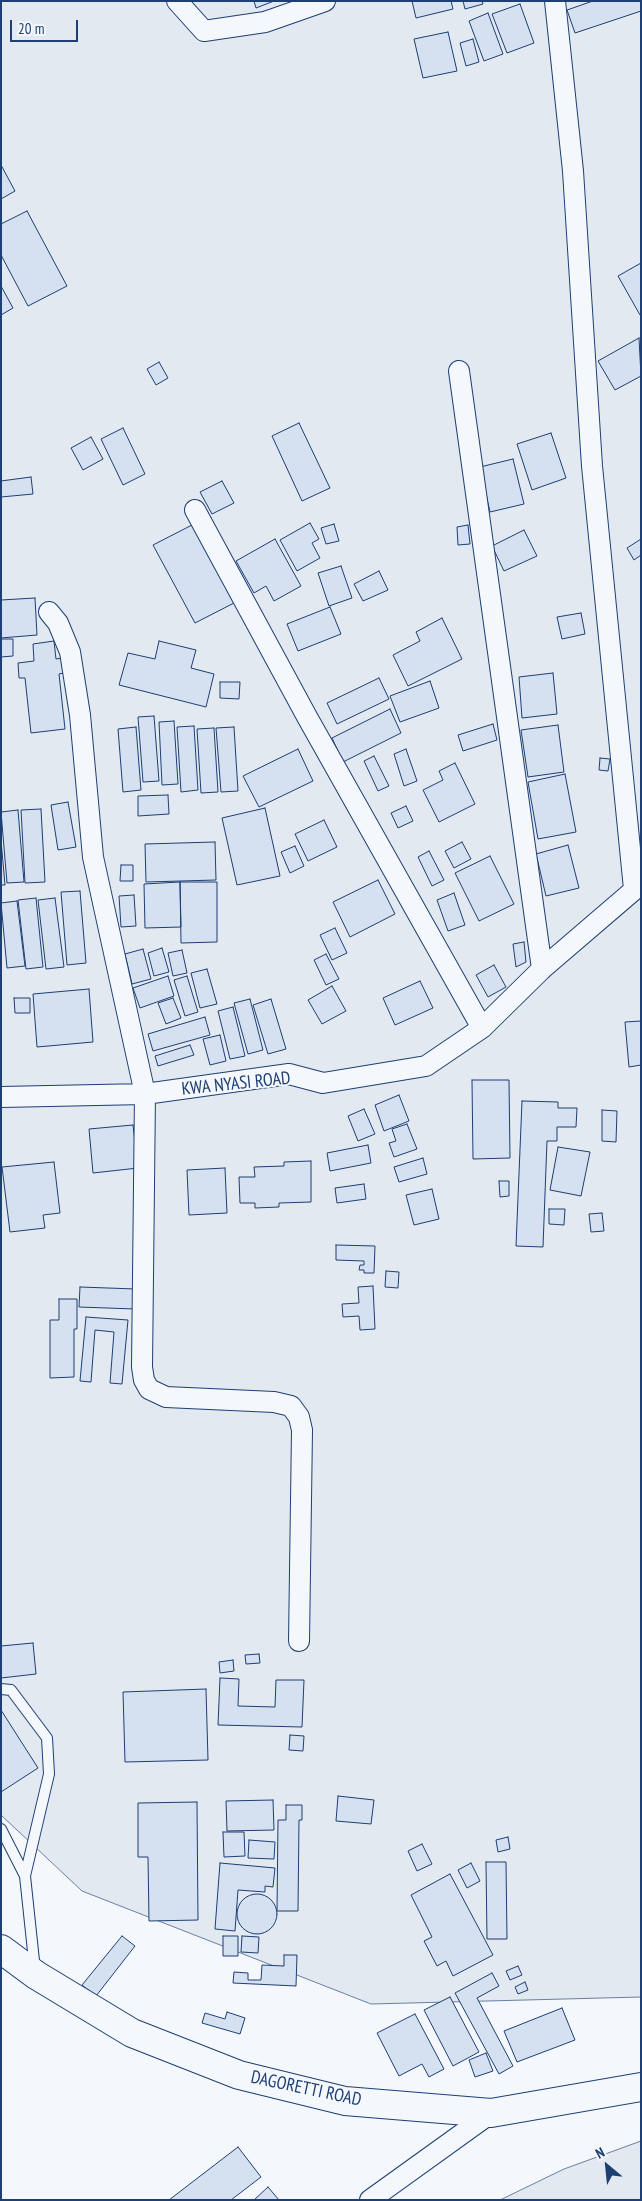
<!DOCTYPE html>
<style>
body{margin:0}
#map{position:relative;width:642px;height:2201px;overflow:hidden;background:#f4f7fb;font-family:"PT Sans Narrow",sans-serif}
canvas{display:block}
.frame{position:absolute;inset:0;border:2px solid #1d3f73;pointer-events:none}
.north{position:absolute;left:582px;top:2141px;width:50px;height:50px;-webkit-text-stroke:4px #f4f7fb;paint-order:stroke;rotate:332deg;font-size:14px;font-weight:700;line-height:20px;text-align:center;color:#1d3f73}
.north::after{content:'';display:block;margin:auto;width:18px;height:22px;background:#1d3f73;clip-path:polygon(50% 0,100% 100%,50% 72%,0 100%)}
.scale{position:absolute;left:10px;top:20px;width:68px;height:22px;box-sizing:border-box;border:2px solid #1d3f73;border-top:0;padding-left:6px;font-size:15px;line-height:18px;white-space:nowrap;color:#1d3f73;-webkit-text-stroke:4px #f4f7fb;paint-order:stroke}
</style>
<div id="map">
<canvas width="642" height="2201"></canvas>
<div class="frame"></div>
<div class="north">N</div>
<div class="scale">20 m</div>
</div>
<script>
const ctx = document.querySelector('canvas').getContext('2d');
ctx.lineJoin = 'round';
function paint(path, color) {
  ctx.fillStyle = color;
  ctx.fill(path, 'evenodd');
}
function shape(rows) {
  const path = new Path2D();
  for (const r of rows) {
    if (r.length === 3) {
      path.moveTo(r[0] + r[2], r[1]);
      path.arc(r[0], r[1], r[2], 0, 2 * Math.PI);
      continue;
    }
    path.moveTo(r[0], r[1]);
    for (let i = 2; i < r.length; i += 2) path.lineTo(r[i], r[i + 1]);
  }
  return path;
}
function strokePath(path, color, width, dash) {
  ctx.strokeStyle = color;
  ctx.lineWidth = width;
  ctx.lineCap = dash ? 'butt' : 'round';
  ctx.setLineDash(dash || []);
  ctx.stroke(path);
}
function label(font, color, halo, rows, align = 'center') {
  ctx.font = font + ' "PT Sans Narrow",sans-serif';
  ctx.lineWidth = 4;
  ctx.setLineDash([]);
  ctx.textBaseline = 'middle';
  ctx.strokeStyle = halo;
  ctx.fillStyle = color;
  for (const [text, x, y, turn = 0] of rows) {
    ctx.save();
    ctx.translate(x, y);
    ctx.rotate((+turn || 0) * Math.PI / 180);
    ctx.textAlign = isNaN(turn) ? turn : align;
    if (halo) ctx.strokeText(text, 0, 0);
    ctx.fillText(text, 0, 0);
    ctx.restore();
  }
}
const green = shape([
 [1,1,641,1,641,1997,371,2004,82,1891,1,1815,1,1],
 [641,2141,641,2200,500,2200,564,2169,641,2141]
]);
paint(green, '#e3e9f0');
strokePath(green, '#687fa3', 1);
const building = shape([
 [254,1,274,1,256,8,254,1],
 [412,1,451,1,453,9,416,18,412,1],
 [463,1,482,1,483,4,465,9,463,1],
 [593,1,641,1,641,11,575,33,567,10,593,1],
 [520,4,534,43,507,53,492,14,520,4],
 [488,13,503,54,484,61,469,21,488,13],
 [448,32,457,71,423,78,414,39,448,32],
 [473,39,479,62,466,66,460,43,473,39],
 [1,165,15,191,1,199,1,165],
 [27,211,67,286,28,306,1,255,1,224,27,211],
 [641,263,641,314,640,315,618,276,641,263],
 [1,286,13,308,1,315,1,286],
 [639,338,641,376,615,390,598,361,639,338],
 [159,362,168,378,156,385,147,369,159,362],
 [299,423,330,488,302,501,272,436,299,423],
 [123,428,145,474,123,485,101,439,123,428],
 [551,433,566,478,532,490,517,444,551,433],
 [91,437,103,459,83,470,71,448,91,437],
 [513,459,524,504,490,512,480,467,513,459],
 [31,477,33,494,1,497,1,481,31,477],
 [222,481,234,503,212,514,200,492,222,481],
 [310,523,319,539,312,543,320,558,297,571,280,540,310,523],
 [334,524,339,541,326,544,321,528,334,524],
 [192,525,234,603,195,623,153,545,192,525],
 [468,525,470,544,458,545,457,527,468,525],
 [524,530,537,556,504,571,492,546,524,530],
 [275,539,301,586,274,601,266,586,254,593,236,561,275,539],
 [641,539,641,555,634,560,627,548,641,539],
 [341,566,352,598,329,606,318,573,341,566],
 [379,571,388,590,363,601,354,584,379,571],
 [35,598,37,635,1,638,1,600,35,598],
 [330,607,341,634,298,651,287,624,330,607],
 [581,613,585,634,562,639,557,617,581,613],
 [442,618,462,659,408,686,393,655,420,641,416,632,442,618],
 [1,639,13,639,13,656,1,657,1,639],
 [54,641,56,659,62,658,64,673,59,674,65,729,31,733,25,678,19,678,18,663,34,661,33,644,54,641],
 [159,641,196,650,191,668,214,674,206,707,119,685,128,653,155,659,159,641],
 [553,673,557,714,522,718,519,677,553,673],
 [379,678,389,699,337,724,327,703,379,678],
 [430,681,439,708,400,722,390,696,430,681],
 [220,682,240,682,239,699,220,698,220,682],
 [390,709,401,733,343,762,332,738,390,709],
 [154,716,159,781,143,782,138,717,154,716],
 [174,721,178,784,162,785,159,722,174,721],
 [493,724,497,740,463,751,458,735,493,724],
 [558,725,564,772,528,777,521,730,558,725],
 [194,726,198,790,181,792,177,727,194,726],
 [136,727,141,790,123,792,118,729,136,727],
 [234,727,238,791,221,792,216,728,234,727],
 [214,728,218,792,201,793,197,729,214,728],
 [298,749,313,781,259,807,243,776,298,749],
 [406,749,417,781,404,786,394,754,406,749],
 [374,756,389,786,378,791,364,761,374,756],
 [600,758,610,759,608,771,599,770,600,758],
 [455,763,475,804,439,822,423,790,443,780,439,771,455,763],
 [565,774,576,832,538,839,528,782,565,774],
 [168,795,169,814,138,816,138,796,168,795],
 [68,802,76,847,58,850,51,805,68,802],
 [406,806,413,821,398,828,391,813,406,806],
 [265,808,280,876,237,885,222,818,265,808],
 [41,809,45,882,25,883,21,810,41,809],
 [18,810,24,882,7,883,1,812,18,810],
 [324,820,337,847,308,861,295,834,324,820],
 [1,840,5,885,1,885,1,840],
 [215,842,216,880,146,882,145,844,215,842],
 [462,842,471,859,454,868,445,851,462,842],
 [568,845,579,888,546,896,536,854,568,845],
 [295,846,304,866,290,873,281,852,295,846],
 [429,851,444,880,432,886,418,857,429,851],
 [490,856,514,904,479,921,455,873,490,856],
 [121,865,133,865,133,881,120,881,121,865],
 [378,880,395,914,350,937,333,902,378,880],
 [180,882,217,882,217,942,181,943,180,882],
 [180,882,181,927,145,928,144,884,180,882],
 [80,891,86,963,67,965,61,892,80,891],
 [454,893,465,925,448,931,437,900,454,893],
 [134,895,136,926,121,927,119,896,134,895],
 [36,898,43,967,26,969,18,900,36,898],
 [55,898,64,967,46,969,38,900,55,898],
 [17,901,25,966,7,968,1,903,17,901],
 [335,928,347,953,332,960,320,935,335,928],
 [524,942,526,962,516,967,513,944,524,942],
 [162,948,169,972,154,976,148,953,162,948],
 [143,949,151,979,132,984,125,954,143,949],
 [182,950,187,973,173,976,168,953,182,950],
 [326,954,339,979,326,985,314,960,326,954],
 [494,965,506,987,488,997,476,975,494,965],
 [207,969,217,1004,200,1008,191,973,207,969],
 [168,976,174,996,140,1008,133,988,168,976],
 [187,976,198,1012,185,1016,174,980,187,976],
 [420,981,433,1008,395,1025,383,998,420,981],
 [332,986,346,1011,322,1024,308,1000,332,986],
 [89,989,93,1042,37,1047,33,994,89,989],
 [14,998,30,998,30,1013,15,1013,14,998],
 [173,998,181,1018,166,1024,158,1003,173,998],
 [250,999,263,1050,248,1054,234,1003,250,999],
 [271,999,286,1049,268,1054,253,1005,271,999],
 [233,1007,245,1056,230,1059,218,1011,233,1007],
 [205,1017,210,1035,153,1051,148,1034,205,1017],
 [641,1021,641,1065,629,1067,625,1022,641,1021],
 [220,1035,226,1061,210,1065,203,1039,220,1035],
 [190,1045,194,1055,158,1066,155,1056,190,1045],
 [472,1080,509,1080,510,1158,473,1159,472,1080],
 [399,1095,409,1121,384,1131,375,1105,399,1095],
 [522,1101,558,1102,558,1108,577,1108,576,1127,557,1127,557,1141,547,1141,543,1247,516,1246,522,1101],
 [364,1109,375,1134,358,1141,348,1116,364,1109],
 [602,1110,617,1111,616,1142,602,1141,602,1110],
 [407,1124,417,1149,394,1157,389,1143,396,1141,392,1129,407,1124],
 [133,1125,138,1168,93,1173,89,1129,133,1125],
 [368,1145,371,1163,330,1171,327,1153,368,1145],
 [558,1147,590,1152,581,1196,550,1190,558,1147],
 [423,1158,427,1174,399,1182,394,1167,423,1158],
 [311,1161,311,1202,279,1203,279,1207,255,1208,255,1203,240,1203,239,1177,255,1177,254,1167,284,1166,284,1162,311,1161],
 [54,1162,60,1213,43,1215,45,1228,10,1232,2,1167,54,1162],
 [225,1168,227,1213,189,1215,187,1170,225,1168],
 [499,1181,509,1181,509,1196,500,1197,499,1181],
 [364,1184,366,1199,337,1203,335,1188,364,1184],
 [432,1189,439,1219,414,1225,406,1195,432,1189],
 [549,1209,565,1209,564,1225,549,1224,549,1209],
 [602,1213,604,1231,591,1232,589,1214,602,1213],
 [336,1245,375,1246,374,1273,364,1273,364,1270,359,1270,360,1265,364,1265,364,1261,336,1260,336,1245],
 [386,1271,399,1272,398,1288,385,1287,386,1271],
 [373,1286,375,1329,360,1330,359,1316,343,1317,342,1304,359,1303,358,1287,373,1286],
 [80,1287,136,1289,135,1309,79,1307,80,1287],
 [59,1299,77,1299,77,1329,74,1329,74,1377,50,1378,50,1320,59,1320,59,1299],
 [86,1317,128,1320,122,1384,110,1383,114,1332,95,1330,91,1382,80,1381,86,1317],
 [33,1643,36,1674,1,1678,1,1646,33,1643],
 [259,1654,260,1663,246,1664,245,1655,259,1654],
 [233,1660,234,1671,220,1673,219,1662,233,1660],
 [220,1678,239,1679,238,1706,275,1707,276,1680,304,1680,302,1727,218,1725,220,1678],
 [206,1689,208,1760,125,1762,123,1692,206,1689],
 [1,1710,38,1768,1,1792,1,1710],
 [290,1735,304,1736,303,1751,289,1750,290,1735],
 [338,1796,374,1800,371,1824,336,1821,338,1796],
 [273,1800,274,1830,227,1831,226,1801,273,1800],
 [197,1802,198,1920,149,1921,148,1857,138,1857,138,1803,197,1802],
 [286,1805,302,1805,302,1820,299,1820,298,1911,277,1911,278,1820,286,1820,286,1805],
 [223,1832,244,1832,245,1856,224,1857,223,1832],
 [508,1837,510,1849,498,1852,496,1840,508,1837],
 [249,1840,275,1842,274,1859,248,1858,249,1840],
 [422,1844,432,1864,417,1871,408,1851,422,1844],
 [486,1862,506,1862,507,1939,487,1939,486,1862],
 [220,1863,275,1868,273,1887,265,1886,265,1892,238,1890,235,1931,215,1929,220,1863],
 [471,1863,480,1881,467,1888,458,1870,471,1863],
 [450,1874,493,1955,453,1976,446,1961,437,1966,424,1941,432,1937,411,1895,450,1874],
 [257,1914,20],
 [122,1936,135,1946,96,1996,82,1985,122,1936],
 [223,1936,238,1936,238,1956,223,1956,223,1936],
 [242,1936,259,1937,258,1953,241,1952,242,1936],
 [284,1955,297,1955,296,1986,233,1983,234,1972,248,1973,248,1980,261,1980,262,1965,284,1966,284,1955],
 [518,1966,522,1975,510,1980,506,1971,518,1966],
 [492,1973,499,1986,477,1998,513,2066,499,2074,455,1993,492,1973],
 [525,1982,528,1990,518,1994,515,1987,525,1982],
 [450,1997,479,2052,453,2066,424,2010,450,1997],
 [562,2008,575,2040,517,2062,504,2031,562,2008],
 [227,2012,245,2018,240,2034,202,2023,205,2013,225,2019,227,2012],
 [415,2014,444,2069,429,2077,422,2064,399,2076,377,2033,415,2014],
 [486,2053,493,2071,475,2077,469,2060,486,2053],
 [238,2147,261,2177,231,2200,169,2200,238,2147],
 [268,2187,279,2200,254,2200,268,2187]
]);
paint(building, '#d5e0f0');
strokePath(building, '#1d3f73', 1);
const service = shape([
 [1,1689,11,1690,47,1738,49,1774,25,1876],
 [1,1829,25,1876,35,1970]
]);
const minor = shape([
 [177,1,204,31,265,22,325,1],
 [555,1,573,171,592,466,634,889],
 [459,371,542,969],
 [195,510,306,715,482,1028],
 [49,612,58,623,70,652,80,715,93,857,145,1094,142,1367,144,1380,149,1389,166,1397,274,1402,291,1406,299,1417,302,1430,299,1641],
 [1,1097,145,1094,289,1074,323,1083,426,1066,482,1028,542,969,641,884],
 [370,2200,491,2113]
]);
const secondary = shape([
 [1,1949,36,1975,132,2033,239,2075,345,2101,491,2113,641,2087]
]);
strokePath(service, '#1d3f73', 12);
strokePath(minor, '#1d3f73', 22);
strokePath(secondary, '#1d3f73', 30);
strokePath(service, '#f4f7fb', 10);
strokePath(minor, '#f4f7fb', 20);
strokePath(secondary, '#f4f7fb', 28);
label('18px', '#1d3f73', '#f4f7fb', [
 ["KWA NYASI ROAD",236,1084,-6],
 ["DAGORETTI ROAD",306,2089,12]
]);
</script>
